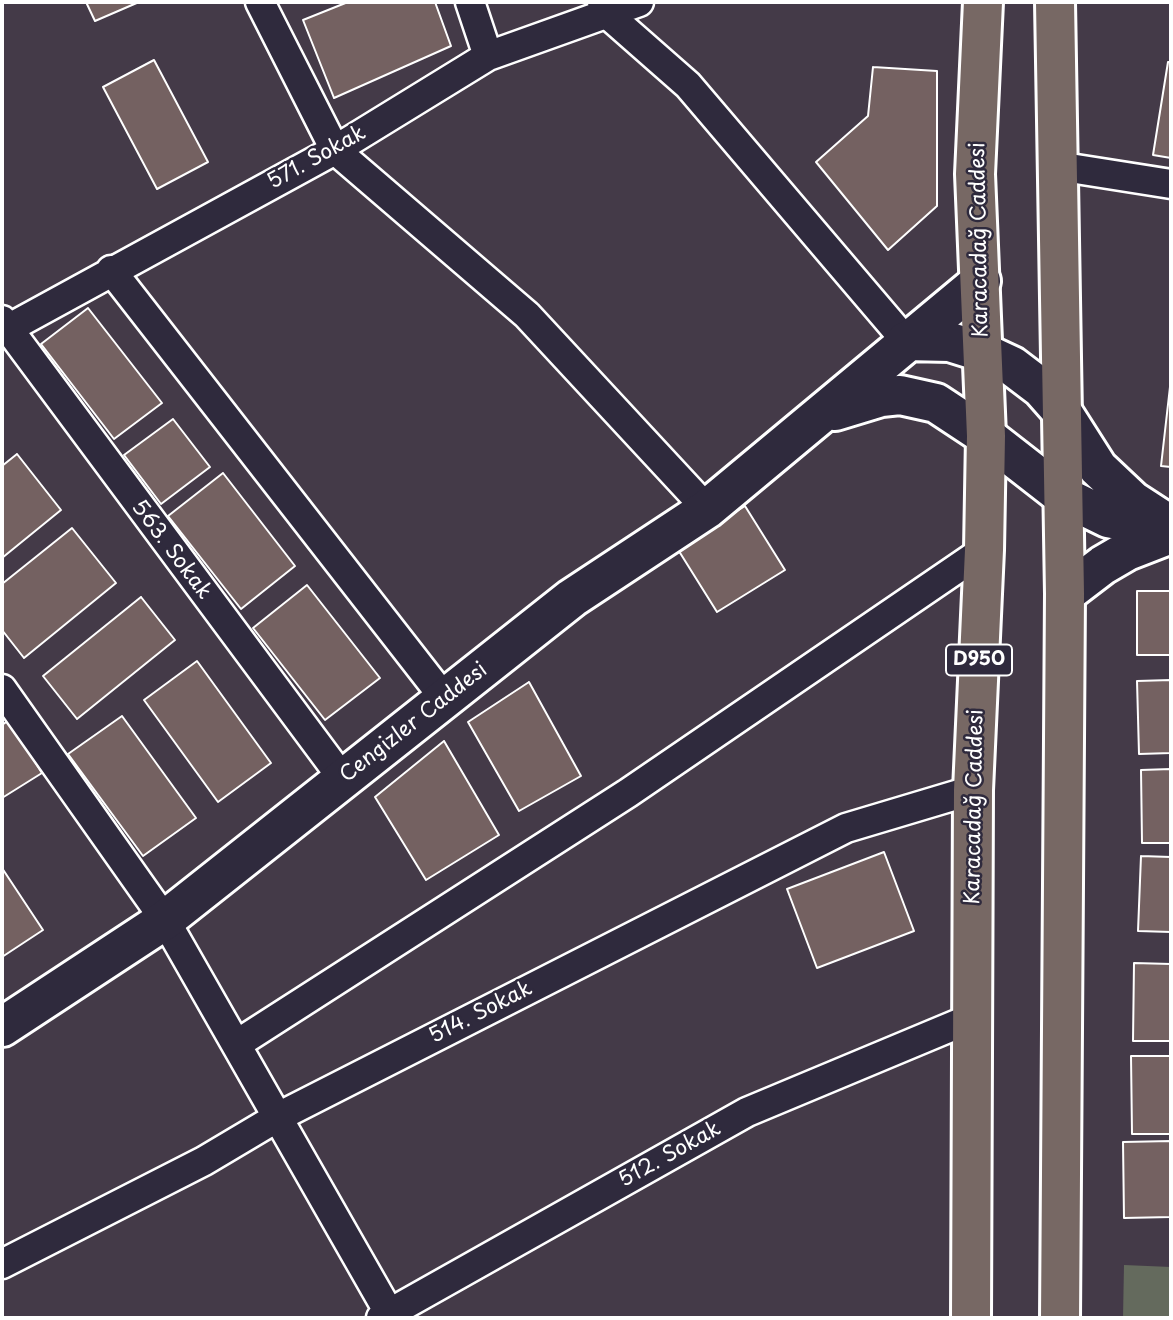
<!DOCTYPE html>
<meta charset="utf-8">
<style>
body{margin:0}
#map{position:relative;width:1173px;height:1320px;overflow:hidden;background:#443a48;font-family:"Playpen Sans",sans-serif}
canvas{display:block}
.frame{position:absolute;inset:0;border:4px solid #fff;pointer-events:none}
</style>
<div id="map">
<canvas width="1173" height="1320"></canvas>
<div class="frame"></div>
</div>
<script>
const ctx = document.querySelector('canvas').getContext('2d');
ctx.lineJoin = 'round';
function paint(path, color) {
  ctx.fillStyle = color;
  ctx.fill(path, 'evenodd');
}
function shape(rows) {
  const path = new Path2D();
  for (const r of rows) {
    path.moveTo(r[0], r[1]);
    for (let i = 2; i < r.length; i += 2) path.lineTo(r[i], r[i + 1]);
  }
  return path;
}
function strokePath(path, color, width, dash) {
  ctx.strokeStyle = color;
  ctx.lineWidth = width;
  ctx.lineCap = dash ? 'butt' : 'round';
  ctx.setLineDash(dash || []);
  ctx.stroke(path);
}
function label(font, color, halo, rows, align = 'center') {
  ctx.font = font + ' "Playpen Sans",sans-serif';
  ctx.lineWidth = 5;
  ctx.setLineDash([]);
  ctx.textBaseline = 'middle';
  ctx.strokeStyle = halo;
  ctx.fillStyle = color;
  for (const [text, x, y, turn = 0] of rows) {
    ctx.save();
    ctx.translate(x, y);
    ctx.rotate((+turn || 0) * Math.PI / 180);
    ctx.textAlign = isNaN(turn) ? turn : align;
    if (halo) ctx.strokeText(text, 0, 0);
    ctx.fillText(text, 0, 0);
    ctx.restore();
  }
}
paint(shape([
 [1124,1265,1171,1267,1171,1318,1123,1318]
]), '#646a5d');
const building = shape([
 [86,2,139,2,95,21,86,2],
 [348,2,435,2,451,46,334,98,303,20,348,2],
 [154,60,208,162,157,189,103,87,154,60],
 [1168,62,1171,62,1171,158,1153,155,1168,62],
 [873,67,937,71,937,206,888,250,816,162,868,116,873,67],
 [88,308,162,403,114,439,41,344,88,308],
 [1171,378,1171,467,1161,466,1171,378],
 [173,419,210,467,161,504,124,455,173,419],
 [17,454,61,510,2,558,2,466,17,454],
 [223,473,295,566,241,609,168,516,223,473],
 [745,506,785,570,717,612,677,548,745,506],
 [72,528,116,583,24,658,2,630,2,584,72,528],
 [307,585,380,678,325,720,253,628,307,585],
 [1137,591,1171,591,1171,655,1137,655,1137,591],
 [141,597,175,640,77,719,43,676,141,597],
 [197,661,271,763,218,802,144,700,197,661],
 [1171,680,1171,753,1139,754,1137,681,1171,680],
 [529,682,581,776,519,811,468,722,529,682],
 [122,716,196,818,143,856,68,754,122,716],
 [9,720,42,773,2,798,2,725,9,720],
 [444,741,499,835,426,880,375,797,444,741],
 [1171,769,1171,843,1142,843,1141,770,1171,769],
 [884,852,914,931,817,968,787,889,884,852],
 [1141,856,1171,857,1171,932,1138,931,1141,856],
 [2,868,43,930,2,957,2,868],
 [1134,963,1171,964,1171,1041,1133,1041,1134,963],
 [1131,1056,1171,1056,1171,1134,1132,1134,1131,1056],
 [1171,1141,1171,1217,1124,1218,1123,1142,1171,1141]
]);
paint(building, '#746161');
strokePath(building, '#fff', 2);
const street = shape([
 [260,2,335,150,527,315,707,509],
 [470,2,488,56],
 [602,2,605,12,688,85,906,341],
 [1057,166,1171,184],
 [111,270,445,699],
 [2,320,343,779],
 [2,332,335,150,488,56,639,2],
 [2,689,165,920,392,1318],
 [237,1044,628,793,984,550],
 [2,1264,204,1161,278,1117,846,828,973,790],
 [381,1318,747,1112,972,1018]
]);
const secondary = shape([
 [906,341,950,342,982,352,1012,366,1041,388,1063,413,1098,468,1133,501,1170,525],
 [835,411,881,397,900,395,936,403,986,436,1063,496,1108,518,1171,530],
 [1065,594,1103,565,1127,551,1171,534],
 [2,1027,165,920,572,598,707,509,981,281]
]);
const highway = shape([
 [1055,2,1065,594,1060,1318],
 [971,1318,973,790,984,550,986,436,975,174,983,2]
]);
strokePath(street, '#fff', 33);
strokePath(secondary, '#fff', 44);
strokePath(highway, '#fff', 44);
strokePath(street, '#2f2a3d', 28);
strokePath(secondary, '#2f2a3d', 38);
strokePath(highway, '#776864', 38);
for (const [x, y, w] of [
 [979,660,66]
]) {
  const box = new Path2D();
  box.roundRect(x - w / 2, y - 15.5, w, 31, 5);
  ctx.fillStyle = '#2f2a3d';
  ctx.fill(box);
  strokePath(box, '#fff', 2);
}
label('bold 19px', '#fff', null, [
 ["D950",979,660]
]);
label('21px', '#fff', '#2f2a3d', [
 ["571. Sokak",317,158,-29],
 ["Karacadağ Caddesi",980,240,-91],
 ["563. Sokak",171,550,53],
 ["Cengizler Caddesi",414,723,-38],
 ["Karacadağ Caddesi",975,807,-89],
 ["514. Sokak",481,1013,-27],
 ["512. Sokak",670,1155,-29]
]);
</script>
